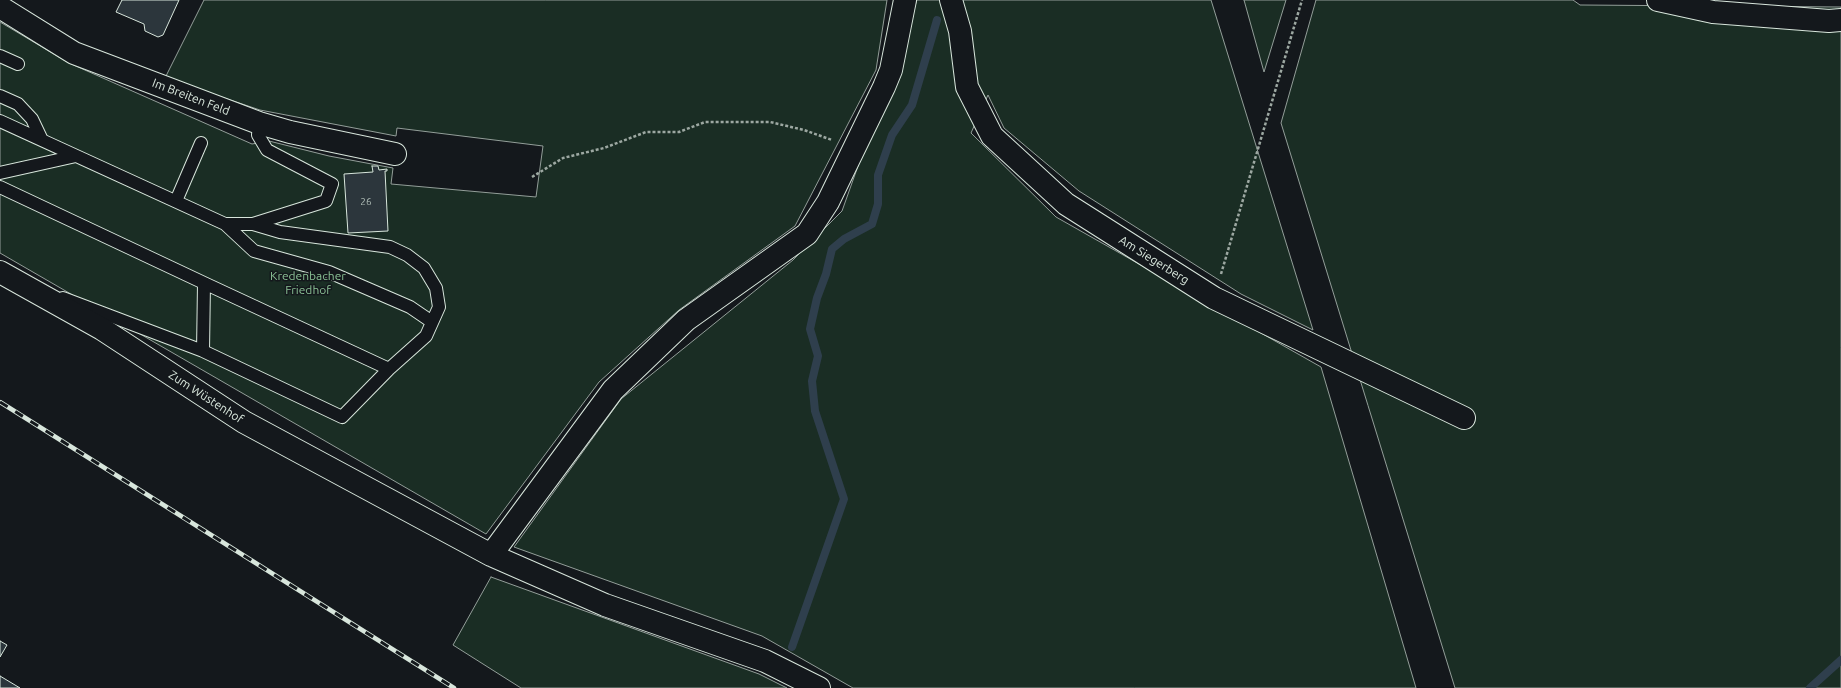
<!DOCTYPE html>
<meta charset="utf-8">
<style>
body{margin:0}
canvas{display:block;background:#14181c}
</style>
<canvas width="1841" height="688"></canvas>
<script>
const ctx = document.querySelector('canvas').getContext('2d');
ctx.lineJoin = 'round';
function paint(path, color) {
  ctx.fillStyle = color;
  ctx.fill(path, 'evenodd');
}
function shape(rows) {
  const path = new Path2D();
  for (const r of rows) {
    path.moveTo(r[0], r[1]);
    for (let i = 2; i < r.length; i += 2) path.lineTo(r[i], r[i + 1]);
  }
  return path;
}
function strokePath(path, color, width, dash) {
  ctx.strokeStyle = color;
  ctx.lineWidth = width;
  ctx.lineCap = dash ? 'butt' : 'round';
  ctx.setLineDash(dash || []);
  ctx.stroke(path);
}
function label(font, color, halo, rows, align = 'center') {
  ctx.font = font + ' Ubuntu,sans-serif';
  ctx.lineWidth = 3;
  ctx.setLineDash([]);
  ctx.textBaseline = 'middle';
  ctx.strokeStyle = halo;
  ctx.fillStyle = color;
  for (const [text, x, y, turn = 0] of rows) {
    ctx.save();
    ctx.translate(x, y);
    ctx.rotate((+turn || 0) * Math.PI / 180);
    ctx.textAlign = isNaN(turn) ? turn : align;
    if (halo) ctx.strokeText(text, 0, 0);
    ctx.fillText(text, 0, 0);
    ctx.restore();
  }
}
const green = shape([
 [204,0,887,0,876,70,795,226,679,310,599,382,486,534,0,253,0,22,69,63,252,144,269,141,329,156,393,168,391,184,536,197,543,146,397,128,396,136,260,110,165,78,204,0],
 [917,0,1211,0,1313,330,1241,294,1079,191,1004,128,988,95,971,133,1056,217,1321,367,1416,688,853,688,762,636,514,547,621,399,793,260,842,211,917,0],
 [1244,0,1286,0,1264,72,1244,0],
 [1316,0,1573,0,1580,5,1841,7,1841,688,1455,688,1281,123,1316,0],
 [491,577,759,674,787,688,521,688,453,645,491,577]
]);
paint(green, '#1a2d24');
strokePath(green, '#939e99', 1);
strokePath(shape([
 [792,647,844,499,815,411,812,381,818,356,810,329,817,298,826,274,832,249,844,239,872,224,878,204,878,175,892,135,912,105,937,20],
 [1810,688,1841,660]
]), '#2f3f4d', 8);
const building = shape([
 [122,0,179,0,163,35,158,37,145,31,144,24,116,12,122,0],
 [372,166,378,166,379,170,387,169,387,171,385,171,388,231,348,233,344,174,373,172,372,166],
 [0,641,7,645,0,657,0,641],
 [0,676,20,688,0,688,0,676]
]);
paint(building, '#2c363c');
strokePath(building, '#d8e6dc', 1);
const lane = shape([
 [0,56,18,64],
 [0,96,18,104,32,119,42,140],
 [0,121,225,224,253,224,326,201,332,184,267,150,258,135,259,123],
 [0,173,76,156],
 [0,187,204,283,203,351,63,298],
 [176,201,201,143],
 [225,224,254,251,329,272,410,307,432,322],
 [204,283,389,369],
 [203,351,342,417,389,369,426,336,439,307,436,288,424,268,407,255,390,247,280,232,253,224]
]);
const street = shape([
 [951,0,960,31,967,87,992,136,1066,204,1214,298,1464,418],
 [1658,0,1713,12,1829,21,1841,20],
 [0,7,74,53,259,123,290,132,395,154],
 [0,272,102,329,244,422,491,555,605,605,765,661,819,688],
 [491,555,613,390,686,320,807,234,828,202,884,87,891,70,905,0]
]);
strokePath(lane, '#d8e6dc', 14);
strokePath(street, '#d8e6dc', 24);
strokePath(shape([
 [532,177,563,158,604,148,646,132,679,132,705,122,770,122,804,130,832,140],
 [1221,274,1302,0]
]), '#9da8a2', 2.5, [3, 2]);
strokePath(lane, '#14181c', 12);
strokePath(street, '#14181c', 22);
const rail = shape([
 [0,402,454,688]
]);
strokePath(rail, '#d8e6dc', 4.5);
strokePath(rail, '#14181c', 3, [9]);
label('10px', '#adbab4', null, [
 ["26",366,202]
]);
label('12px', '#d8e6dc', '#14181c', [
 ["Im Breiten Feld",191,97,21],
 ["Am Siegerberg",1154,260,32],
 ["Zum Wüstenhof",206,397,33]
]);
label('12px', '#8ac095', '#14181c', [
 ["Kredenbacher",308,276],
 ["Friedhof",308,290]
]);
</script>
